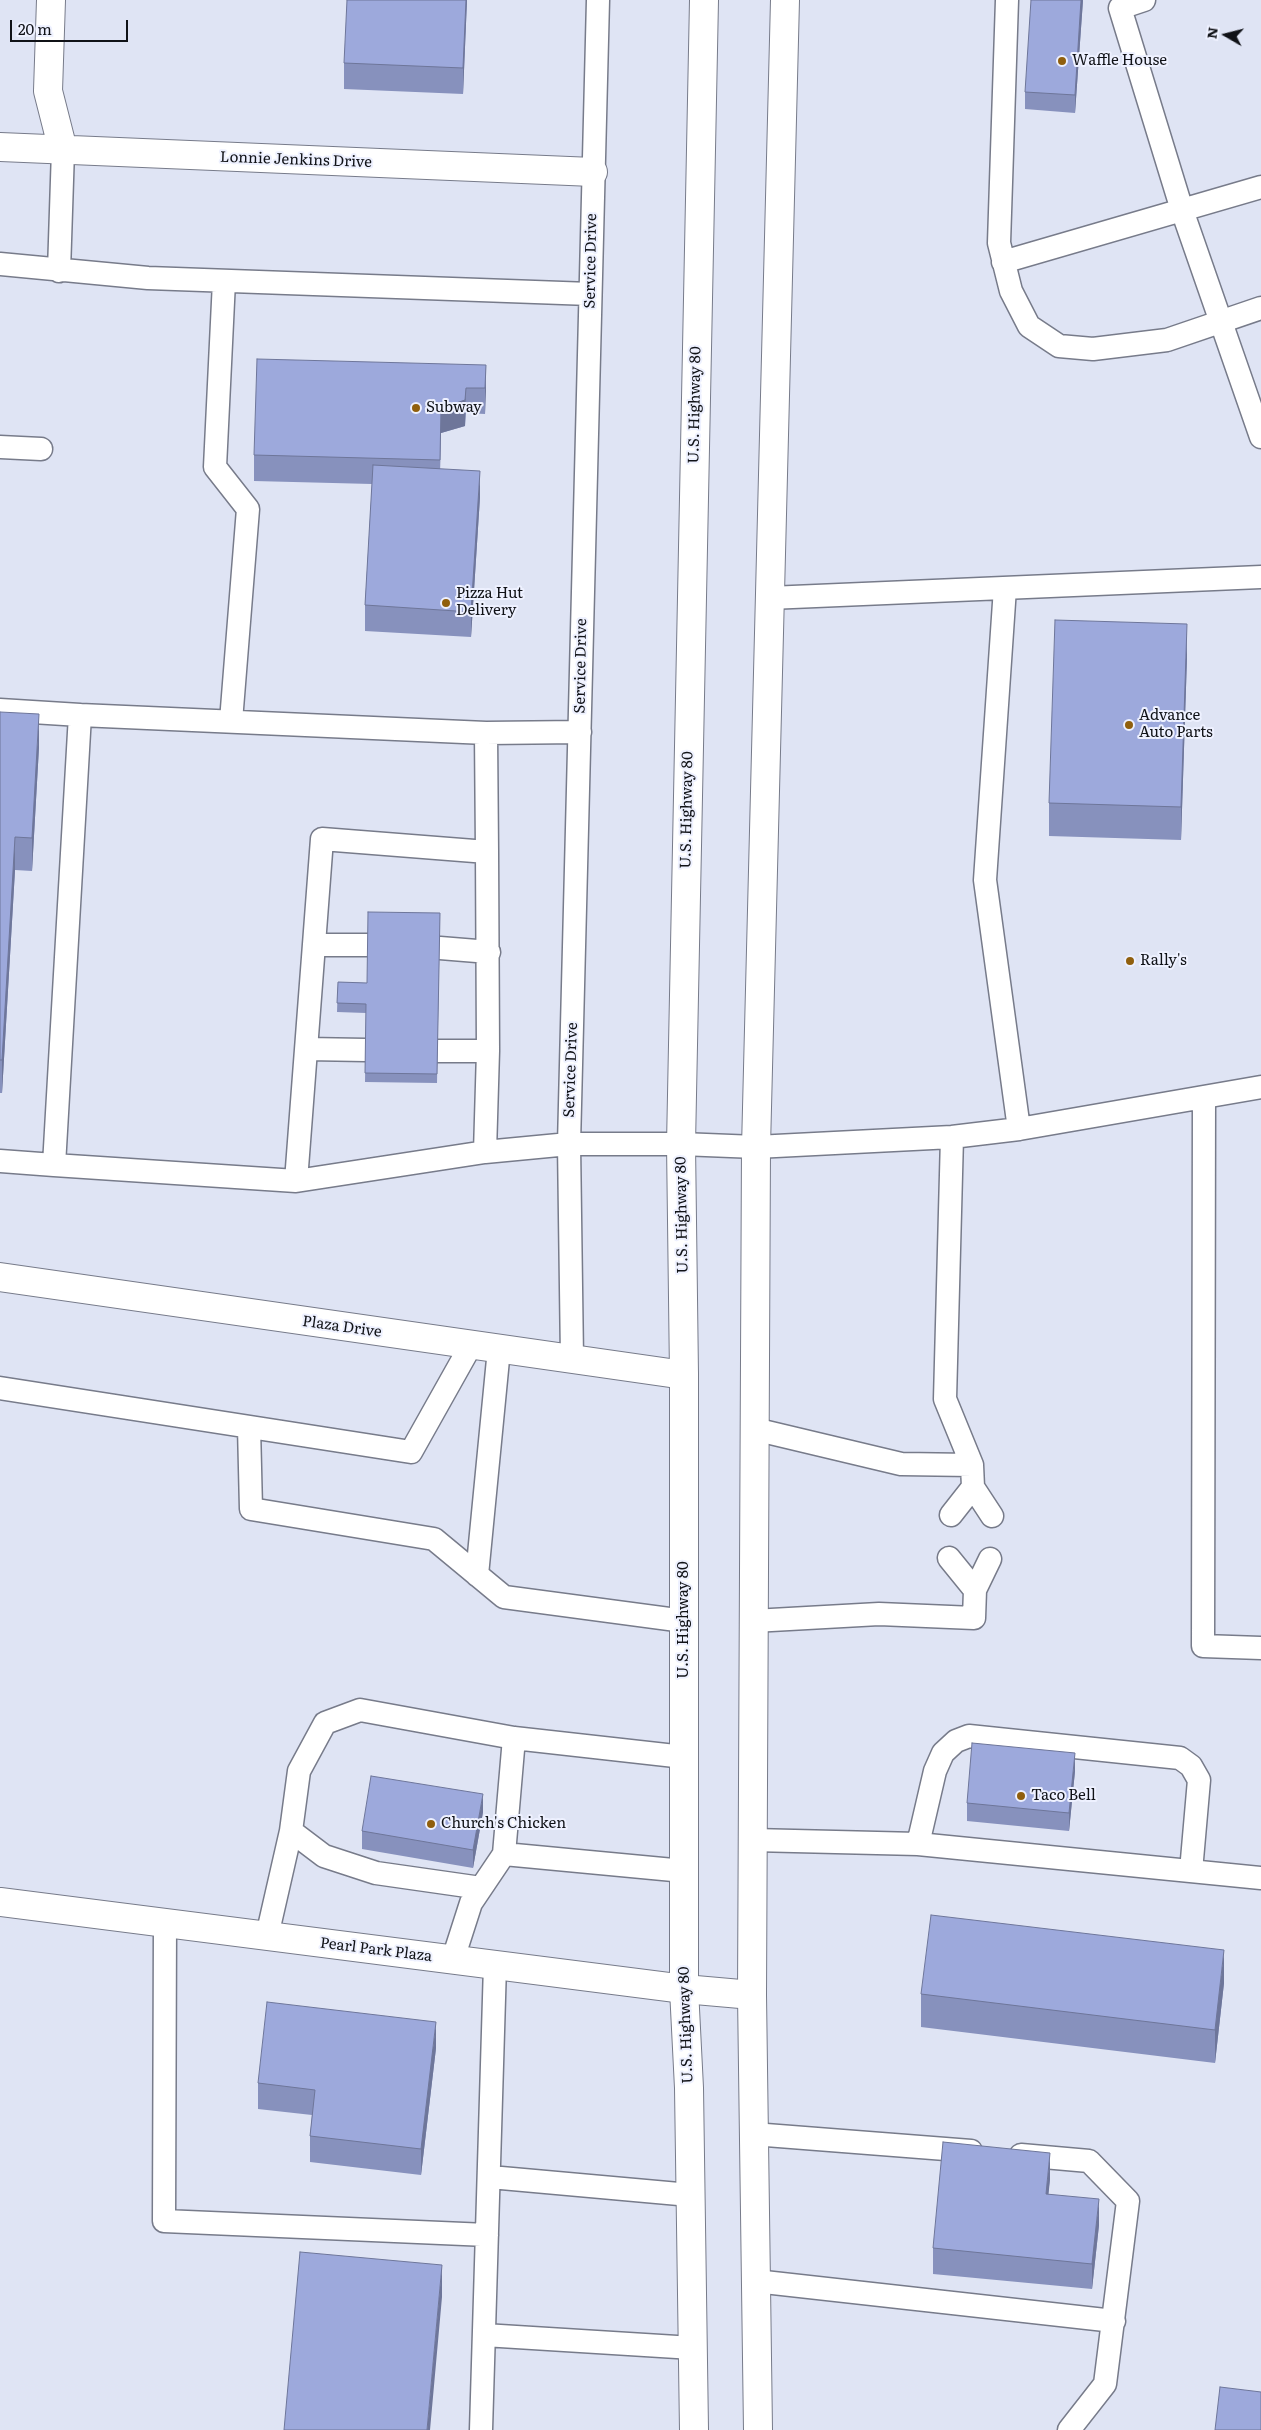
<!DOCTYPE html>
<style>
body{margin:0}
#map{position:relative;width:1261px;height:2430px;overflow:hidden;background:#dfe4f4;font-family:Literata,serif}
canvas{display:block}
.north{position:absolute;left:1201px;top:10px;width:50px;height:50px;-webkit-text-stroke:4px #eef1ff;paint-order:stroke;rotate:278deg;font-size:14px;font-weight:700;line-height:20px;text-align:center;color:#101217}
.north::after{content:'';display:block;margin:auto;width:18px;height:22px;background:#101217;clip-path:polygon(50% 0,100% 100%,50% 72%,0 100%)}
.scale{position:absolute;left:10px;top:20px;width:118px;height:22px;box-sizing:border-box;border:2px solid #101217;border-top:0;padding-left:6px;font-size:15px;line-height:18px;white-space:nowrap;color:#101217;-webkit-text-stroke:4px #eef1ff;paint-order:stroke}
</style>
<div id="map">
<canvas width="1261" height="2430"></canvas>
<div class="north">N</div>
<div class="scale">20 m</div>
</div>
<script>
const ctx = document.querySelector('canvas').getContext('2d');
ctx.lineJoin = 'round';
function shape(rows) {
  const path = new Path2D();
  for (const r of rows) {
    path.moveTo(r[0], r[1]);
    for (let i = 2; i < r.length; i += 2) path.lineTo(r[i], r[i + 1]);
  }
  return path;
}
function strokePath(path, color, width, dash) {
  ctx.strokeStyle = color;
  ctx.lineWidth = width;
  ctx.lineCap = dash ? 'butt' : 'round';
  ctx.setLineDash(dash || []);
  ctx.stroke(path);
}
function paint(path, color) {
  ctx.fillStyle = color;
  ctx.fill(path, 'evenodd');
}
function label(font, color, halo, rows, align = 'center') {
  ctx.font = font + ' Literata,serif';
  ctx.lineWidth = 4;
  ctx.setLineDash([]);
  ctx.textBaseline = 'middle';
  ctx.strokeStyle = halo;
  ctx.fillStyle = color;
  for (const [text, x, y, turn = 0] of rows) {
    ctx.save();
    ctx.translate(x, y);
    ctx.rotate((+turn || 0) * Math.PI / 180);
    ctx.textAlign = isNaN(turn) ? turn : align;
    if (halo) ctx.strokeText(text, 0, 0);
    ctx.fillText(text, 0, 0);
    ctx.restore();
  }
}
const service = shape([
 [598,0,569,1144,681,1144,756,1147,952,1137,1019,1129,1261,1087],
 [1007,0,999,243,1011,291,1029,326,1059,346,1093,349,1167,340,1261,308],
 [1144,0,1120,8,1182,210,1261,437],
 [1003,262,1261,187],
 [0,264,148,278,590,294],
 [59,271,63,150],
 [224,281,215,467,248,509,231,721],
 [0,447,41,449],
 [1005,588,985,880,1019,1129],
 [769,598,1261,577],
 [0,710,80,715,54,1165,296,1181,485,1152,569,1144,572,1359],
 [80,715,486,733,487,852],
 [486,733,580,732],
 [315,945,367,945],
 [440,948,489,952],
 [307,1049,366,1050],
 [438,1051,488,1051],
 [1204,1097,1203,1646,1261,1648],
 [952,1137,945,1399,972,1465],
 [0,1161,54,1165],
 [296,1181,322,839,487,852,488,1051,485,1152],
 [0,1388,411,1452,471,1345],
 [249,1427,251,1509,434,1539,504,1597,684,1621],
 [754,1429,901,1464,972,1465,973,1487,992,1516],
 [951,1515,973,1487],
 [949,1558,975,1590],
 [477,1575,499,1349],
 [753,1621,879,1614,974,1618,975,1590,990,1559],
 [291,1831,324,1856,376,1873,481,1888],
 [753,1840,918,1844,1261,1878],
 [918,1844,935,1771,943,1753,956,1741,969,1736,1180,1758,1191,1766,1199,1780,1191,1871],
 [504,1854,684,1871],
 [165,1923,164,2221,487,2235],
 [267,1936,291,1831,299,1771,325,1723,360,1710,514,1738,684,1757],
 [453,1959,471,1903,504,1854,514,1738],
 [753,2134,971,2151],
 [1021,2155,1089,2161,1128,2201,1105,2384,1069,2430],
 [490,2177,690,2195],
 [755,2281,1114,2321],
 [484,2335,693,2348],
 [481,2430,495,1965]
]);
const minor = shape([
 [51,0,48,91,63,150],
 [0,147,593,172],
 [0,1277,684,1375],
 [0,1902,684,1989,752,1995]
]);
const primary = shape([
 [694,2430,689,2088,684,1989,684,1375,681,1144,704,0],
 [758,2430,752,1995,756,1147,785,0]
]);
strokePath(service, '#777b8a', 25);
strokePath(minor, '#777b8a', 30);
strokePath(primary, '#777b8a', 30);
strokePath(service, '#fff', 22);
strokePath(minor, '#fff', 28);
strokePath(primary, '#fff', 28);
paint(shape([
 [467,0,463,94,344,89,344,63],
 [1083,0,1075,113,1025,109,1025,92],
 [486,365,485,414,466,413,465,426,441,433,440,469,480,497,471,637,365,631,365,605,372,484,254,481,254,455],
 [1187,657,1181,840,1049,836,1049,803],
 [0,712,39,747,32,871,15,870,2,1093,0,1093],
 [440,913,437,1083,365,1082,366,1013,337,1012,338,982,367,983],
 [1075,1771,1069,1831,967,1821,967,1803],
 [483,1812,473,1868,362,1849,362,1831],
 [1224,1983,1215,2063,921,2027,921,1994],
 [436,2048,421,2175,310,2162,310,2136,312,2115,258,2109,258,2083],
 [1050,2179,1048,2194,1099,2225,1092,2289,933,2274,933,2248]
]), '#8791bd');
paint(shape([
 [466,0,467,0,463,94,463,68],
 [1081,0,1083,0,1075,113,1075,95],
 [486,365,486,391,485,414,485,388],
 [466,388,465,426,441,433,440,485,441,408],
 [480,471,480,497,471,637,471,612],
 [1187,624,1187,657,1181,840,1181,807],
 [39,714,39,747,32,871,32,838],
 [15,837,15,870,2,1093,2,1060],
 [1075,1753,1075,1771,1069,1831,1069,1813],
 [483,1794,483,1812,473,1868,473,1850],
 [1224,1950,1224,1983,1215,2063,1215,2030],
 [436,2022,436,2048,421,2175,421,2149],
 [1050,2153,1050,2179,1046,2220,1046,2194],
 [1099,2199,1099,2225,1092,2289,1092,2264],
 [442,2265,442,2297,430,2430,427,2430]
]), '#6e769a');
const building = shape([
 [347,0,466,0,463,68,344,63,347,0],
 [1031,0,1081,0,1075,95,1025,92,1031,0],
 [257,359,486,365,485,388,466,388,465,400,441,408,440,460,254,455,257,359],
 [373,465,480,471,471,612,365,605,373,465],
 [1055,620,1187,624,1181,807,1049,803,1055,620],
 [0,712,39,714,32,838,15,837,2,1060,0,1060,0,712],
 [368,912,440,913,437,1074,365,1073,366,1004,337,1003,338,982,367,983,368,912],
 [972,1743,1075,1753,1069,1813,967,1803,972,1743],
 [371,1776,483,1794,473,1850,362,1831,371,1776],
 [931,1915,1224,1950,1215,2030,921,1994,931,1915],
 [267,2002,436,2022,421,2149,310,2136,315,2090,258,2083,267,2002],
 [943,2142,1050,2153,1046,2194,1099,2199,1092,2264,933,2248,943,2142],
 [300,2252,442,2265,427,2430,284,2430,300,2252],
 [1220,2387,1261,2392,1261,2430,1215,2430,1220,2387]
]);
paint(building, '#9da9dc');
strokePath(building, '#6e769a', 1);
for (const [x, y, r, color] of [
 [1062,61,5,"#905f0d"],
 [416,408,5,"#905f0d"],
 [446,603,5,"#905f0d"],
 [1129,725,5,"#905f0d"],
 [1130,961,5,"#905f0d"],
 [1021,1796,5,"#905f0d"],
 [431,1824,5,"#905f0d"]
]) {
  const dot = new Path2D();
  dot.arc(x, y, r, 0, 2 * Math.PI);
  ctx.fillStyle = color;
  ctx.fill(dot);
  strokePath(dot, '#eef1ff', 2);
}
label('15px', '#101217', '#eef1ff', [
 ["Waffle House",1072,61],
 ["Subway",426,408],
 ["Pizza Hut",456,594],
 ["Delivery",456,611],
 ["Advance",1139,716],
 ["Auto Parts",1139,733],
 ["Rally's",1140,961],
 ["Taco Bell",1031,1796],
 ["Church's Chicken",441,1824]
], 'left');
label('15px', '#101217', '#eef1ff', [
 ["Lonnie Jenkins Drive",296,160,2],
 ["Service Drive",591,261,-89],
 ["U.S. Highway 80",695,405,-89],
 ["Service Drive",581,666,-89],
 ["U.S. Highway 80",687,810,-89],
 ["Service Drive",571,1070,-88],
 ["U.S. Highway 80",682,1215,-91],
 ["Plaza Drive",342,1327,8],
 ["U.S. Highway 80",684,1620,-90],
 ["Pearl Park Plaza",376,1950,7],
 ["U.S. Highway 80",686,2025,-92]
]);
</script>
